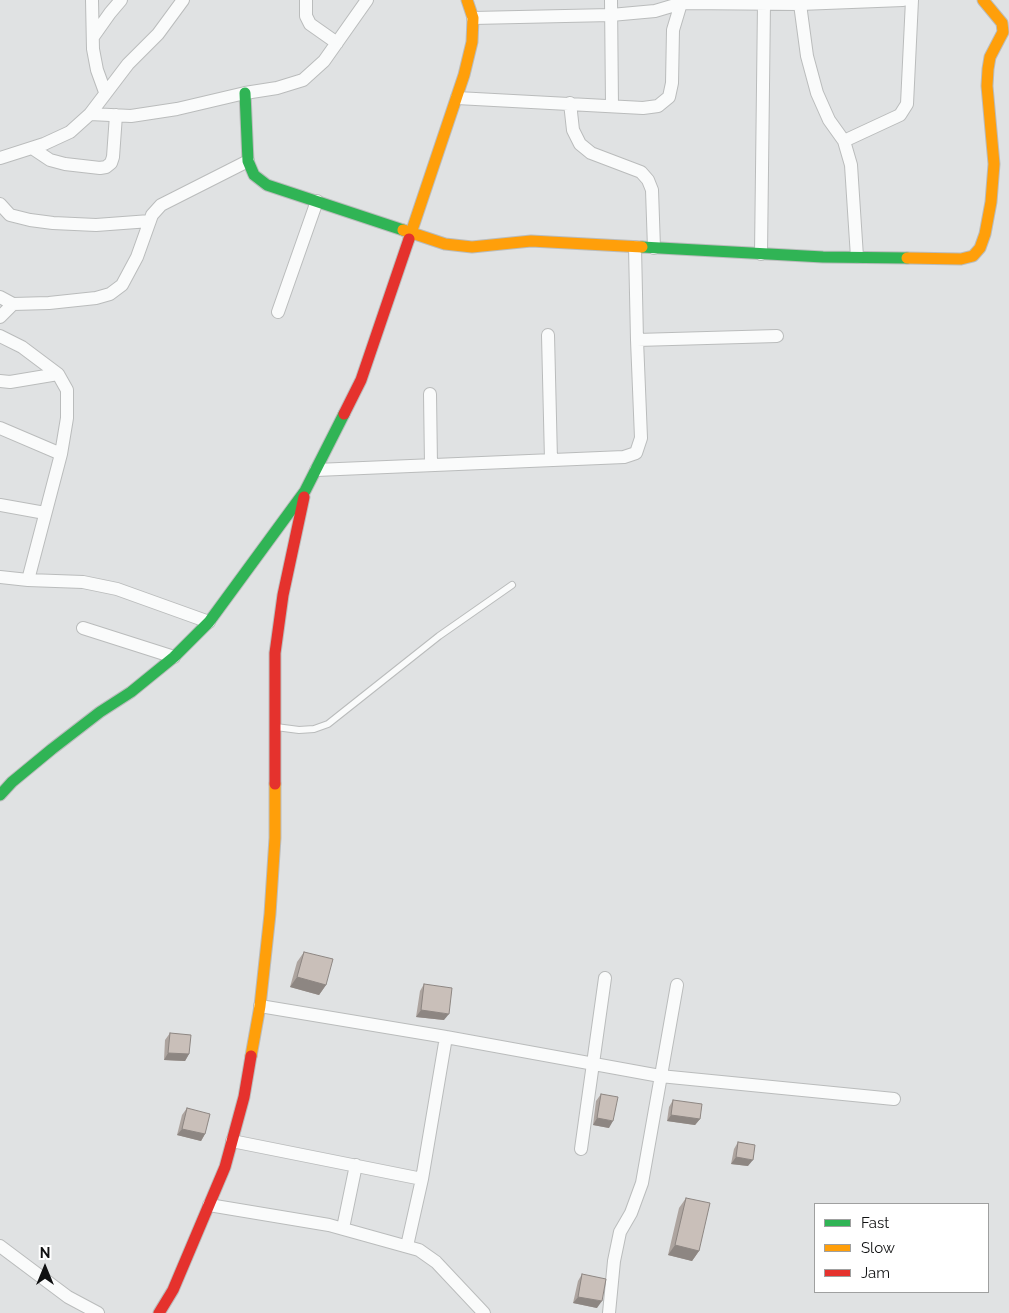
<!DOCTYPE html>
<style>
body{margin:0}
#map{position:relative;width:1009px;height:1313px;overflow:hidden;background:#e0e2e3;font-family:Raleway,sans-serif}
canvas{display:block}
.legend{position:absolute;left:814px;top:1203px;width:175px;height:90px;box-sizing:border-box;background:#fff;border:1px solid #9fa0a0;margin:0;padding:6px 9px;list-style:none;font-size:15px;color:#101112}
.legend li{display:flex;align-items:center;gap:10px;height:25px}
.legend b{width:25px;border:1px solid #9fa0a0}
.north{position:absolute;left:20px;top:1243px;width:50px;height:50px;-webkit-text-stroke:4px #fff;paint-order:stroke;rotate:0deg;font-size:14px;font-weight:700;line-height:20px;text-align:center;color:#101112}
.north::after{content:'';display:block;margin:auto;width:18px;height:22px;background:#101112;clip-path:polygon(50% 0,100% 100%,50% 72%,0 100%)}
</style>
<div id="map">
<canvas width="1009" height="1313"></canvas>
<ul class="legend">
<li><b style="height:6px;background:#30b455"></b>Fast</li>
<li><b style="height:6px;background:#ff9f0a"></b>Slow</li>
<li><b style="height:6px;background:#e5322d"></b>Jam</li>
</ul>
<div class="north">N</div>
</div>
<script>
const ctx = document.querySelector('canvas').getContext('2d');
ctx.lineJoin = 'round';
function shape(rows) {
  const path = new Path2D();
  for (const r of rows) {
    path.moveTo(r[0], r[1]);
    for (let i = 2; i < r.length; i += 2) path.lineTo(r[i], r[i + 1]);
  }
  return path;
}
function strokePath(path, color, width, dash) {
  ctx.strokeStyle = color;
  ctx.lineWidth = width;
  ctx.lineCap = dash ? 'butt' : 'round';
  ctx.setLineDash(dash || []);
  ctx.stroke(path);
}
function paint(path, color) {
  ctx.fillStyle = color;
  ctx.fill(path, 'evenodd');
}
const lane = shape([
 [276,727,299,730,314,729,328,724,439,636,512,585]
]);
const street = shape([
 [92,0,93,49,97,70,105,92],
 [306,0,306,16,310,24,337,43],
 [611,0,612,105],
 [800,4,807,56,817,93,829,120,844,141,851,165,857,257],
 [473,18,611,15,655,11,682,3,800,4,903,0],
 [93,37,110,13,121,0],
 [457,98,643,108,658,106,669,97,672,83,673,30,682,0],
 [570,103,573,130,580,144,591,153,641,172,648,180,652,190,654,248],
 [90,114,128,64,158,34,183,0],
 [844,141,900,115,907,104,912,0],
 [32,148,50,160,65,164,100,168,106,167,111,163,113,157,116,115],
 [0,158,44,144,70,132,90,114,131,116,177,109,245,93,277,88,303,80,324,61,367,0],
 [0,204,10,215,30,220,53,223,96,225,150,221],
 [761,254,764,3],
 [0,297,13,304,49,303,96,298,110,294,122,285,137,257,152,215,161,205,248,161],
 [278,312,317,201],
 [0,317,13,304],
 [548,335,551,460],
 [0,336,22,347,58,374,10,382,0,381],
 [637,340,777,336],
 [430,394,431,465],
 [0,428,61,454],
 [316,470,624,457,636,453,641,438,637,340,635,247],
 [0,505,45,513],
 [0,577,28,580,83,582,117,589,209,622],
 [28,580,61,454,67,418,67,390,58,374],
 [83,628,174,657],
 [260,1006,446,1037,660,1076,894,1099],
 [232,1141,422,1179],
 [581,1149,605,978],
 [209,1205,329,1225,419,1250,436,1262,484,1313],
 [343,1228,356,1165],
 [0,1246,68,1297,98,1313],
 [407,1246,422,1179,446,1037],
 [609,1313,614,1261,620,1232,631,1213,642,1183,677,985]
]);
const fast = shape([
 [245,93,248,161,254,175,267,185,403,230],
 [642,247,823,257,907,258],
 [0,795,12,782,52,749,100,712,131,692,174,657,209,622,305,491,344,414]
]);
const slow = shape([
 [403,230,445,244,472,247,531,241,642,247],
 [409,239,464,75,472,42,473,18,467,0],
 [907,258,961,259,973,256,980,248,985,234,991,202,994,164,987,86,988,69,990,57,1003,32,1002,23,983,0],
 [251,1056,260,1006,270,914,275,838,275,784]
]);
const jam = shape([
 [344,414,361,380,409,239],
 [275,784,275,653,283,595,304,497],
 [159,1313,173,1290,225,1167,244,1097,251,1056]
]);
strokePath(lane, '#babcbc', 8);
strokePath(street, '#babcbc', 14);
strokePath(fast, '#babcbc', 13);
strokePath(slow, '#babcbc', 13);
strokePath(jam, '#babcbc', 13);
strokePath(lane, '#fafbfb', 6);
strokePath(street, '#fafbfb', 12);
strokePath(fast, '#30b455', 11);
strokePath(slow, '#ff9f0a', 11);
strokePath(jam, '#e5322d', 11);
paint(shape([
 [304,952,326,985,319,995,290,987,297,962],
 [424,984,444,1020,416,1017,420,991],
 [170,1033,189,1054,185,1061,164,1060,165,1040],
 [601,1094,609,1128,593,1125,596,1101],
 [673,1100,700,1119,695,1125,667,1121,669,1107],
 [187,1108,205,1134,201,1141,177,1135,182,1115],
 [738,1142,748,1166,731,1164,734,1149],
 [686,1198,699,1251,692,1261,668,1255,679,1208],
 [582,1274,597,1308,573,1303,578,1281]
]), '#ada49f');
paint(shape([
 [297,977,326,985,319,995,290,987],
 [421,1010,449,1014,444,1020,416,1017],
 [168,1053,189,1054,185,1061,164,1060],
 [671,1115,700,1119,695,1125,667,1121],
 [597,1118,613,1121,609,1128,593,1125],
 [182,1129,205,1134,201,1141,177,1135],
 [736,1157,753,1160,748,1166,731,1164],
 [675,1245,699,1251,692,1261,668,1255],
 [578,1297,602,1301,597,1308,573,1303]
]), '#8d8682');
const building = shape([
 [304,952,333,959,326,985,297,977,304,952],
 [424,984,452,988,449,1014,421,1010,424,984],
 [170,1033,191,1035,189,1054,168,1053,170,1033],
 [601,1094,618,1097,613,1121,597,1118,601,1094],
 [673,1100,702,1104,700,1119,671,1115,673,1100],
 [187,1108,210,1114,205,1134,182,1129,187,1108],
 [738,1142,755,1145,753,1160,736,1157,738,1142],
 [686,1198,710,1203,699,1251,675,1245,686,1198],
 [582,1274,606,1279,602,1301,578,1297,582,1274]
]);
paint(building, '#c9bfb9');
strokePath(building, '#8d8682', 1);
</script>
